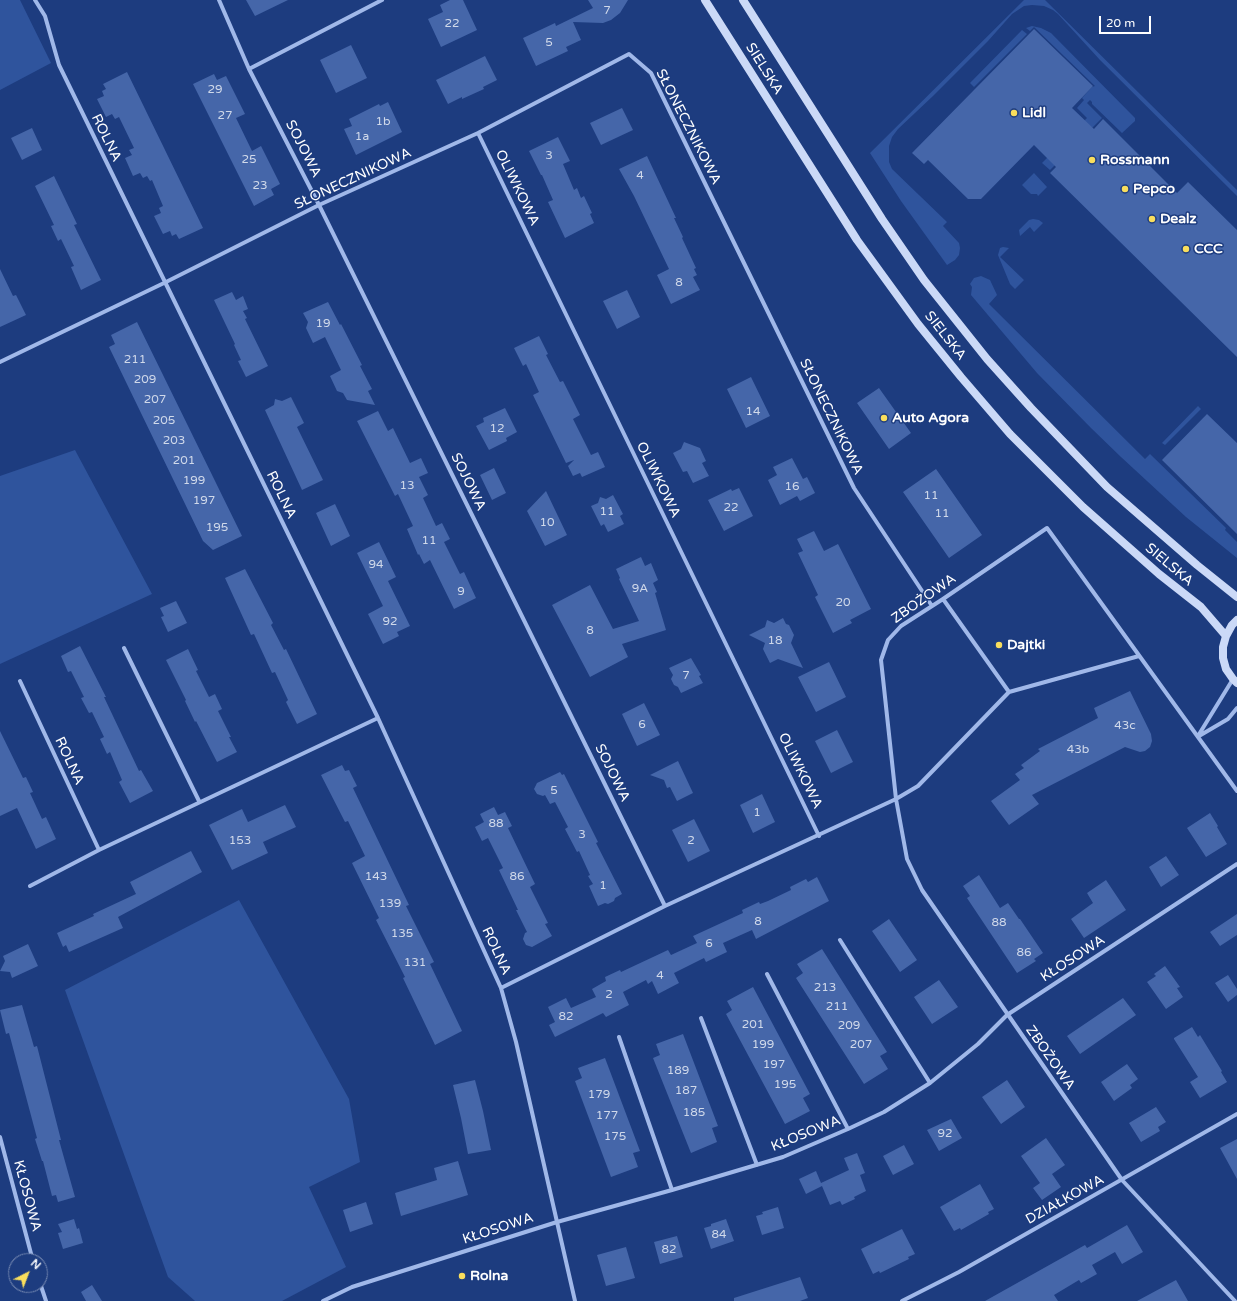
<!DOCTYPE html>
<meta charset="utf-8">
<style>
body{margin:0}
#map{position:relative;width:1237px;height:1301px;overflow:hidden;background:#1d3c7f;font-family:"Varela Round",sans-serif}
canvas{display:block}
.north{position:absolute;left:8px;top:1253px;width:40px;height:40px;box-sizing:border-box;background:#1d3c7f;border:1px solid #778ab2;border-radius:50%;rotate:42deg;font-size:11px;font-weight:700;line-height:16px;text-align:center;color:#fff}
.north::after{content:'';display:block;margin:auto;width:14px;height:18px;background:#f9de5d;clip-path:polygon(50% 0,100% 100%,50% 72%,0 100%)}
.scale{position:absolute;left:1099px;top:16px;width:52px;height:18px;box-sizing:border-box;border:2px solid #fff;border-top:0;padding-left:5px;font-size:12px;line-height:14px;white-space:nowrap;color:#fff;-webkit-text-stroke:3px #1d3c7f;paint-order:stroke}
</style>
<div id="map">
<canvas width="1237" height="1301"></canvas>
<div class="north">N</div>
<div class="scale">20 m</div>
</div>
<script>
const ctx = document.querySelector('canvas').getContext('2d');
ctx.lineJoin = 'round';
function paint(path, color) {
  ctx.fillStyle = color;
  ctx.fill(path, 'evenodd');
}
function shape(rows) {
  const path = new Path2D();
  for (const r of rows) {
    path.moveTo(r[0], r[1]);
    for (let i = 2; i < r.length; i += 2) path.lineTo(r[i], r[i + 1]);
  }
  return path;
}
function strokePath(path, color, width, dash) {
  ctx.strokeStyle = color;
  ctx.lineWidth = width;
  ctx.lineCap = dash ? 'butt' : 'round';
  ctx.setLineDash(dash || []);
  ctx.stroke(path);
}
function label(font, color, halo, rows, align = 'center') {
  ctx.font = font + ' "Varela Round",sans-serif';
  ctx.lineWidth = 3;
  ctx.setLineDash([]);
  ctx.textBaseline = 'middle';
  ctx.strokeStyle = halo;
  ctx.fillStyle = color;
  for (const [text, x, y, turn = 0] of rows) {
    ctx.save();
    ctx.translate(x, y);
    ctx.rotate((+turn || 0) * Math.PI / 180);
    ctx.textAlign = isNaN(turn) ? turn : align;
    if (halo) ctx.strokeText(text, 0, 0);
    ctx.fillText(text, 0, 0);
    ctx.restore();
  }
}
paint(shape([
 [0,0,20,0,51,63,0,90],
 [1024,0,1045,0,1237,190,1237,196,1100,60,1058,14,1053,10,1044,6,1032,5,1024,6,1012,14,988,41,933,96,898,129,892,137,889,146,889,162,892,169,947,222,943,226,959,243,960,248,959,255,955,260,947,265,901,201,870,153],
 [1032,26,1041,28,1051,33,1135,118,1135,121,1122,133,1092,104,1092,102,1090,100,1087,103,1102,118,1050,170,1042,163,1087,118,1077,108,1084,100,1082,98,1092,87,1095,86,1034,27,1030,31,1026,28],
 [1022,30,1027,34,974,87,970,83],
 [1034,173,1047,187,1038,196,1037,194,1031,194,1022,185],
 [1033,219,1039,220,1043,223,1034,232,1030,227,1020,236,1019,230,1029,220],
 [1003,247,1009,248,1000,257,1024,280,1015,289,1010,284,998,255,1000,248],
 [981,276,990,280,997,295,989,304,1145,459,1150,454,1226,528,1225,530,1237,542,1237,558,1186,517,1121,457,1091,428,1037,373,971,295,972,287,970,284,974,278],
 [1198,406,1201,409,1165,445,1162,443],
 [75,450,152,594,0,664,0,476],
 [239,900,349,1099,360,1162,309,1187,346,1267,282,1301,195,1301,168,1277,65,990]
]), '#2f549d');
paint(shape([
 [246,0,288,0,255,16],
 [450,0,463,0,477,30,441,47,428,19,443,12,440,5],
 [588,0,628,0,620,13,611,20,603,23,573,22,581,40,566,47,568,51,536,66,523,38,555,23,556,26,593,8],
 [1034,29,1093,86,1072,108,1094,129,1103,119,1177,193,1188,182,1237,230,1237,357,1050,173,1056,167,1034,145,981,199,968,199,928,160,924,164,912,153],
 [351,45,367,78,336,93,320,60],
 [485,56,497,80,483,87,484,89,462,99,462,97,448,104,436,80],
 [127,72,203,228,179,239,176,234,172,236,170,231,163,234,154,216,161,213,159,208,163,206,152,180,150,181,147,176,143,178,140,173,133,176,125,158,132,155,129,150,134,148,119,117,115,119,112,114,106,117,97,99,104,96,102,91,106,89,103,84],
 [214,74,217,80,226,76,245,114,236,118,252,151,261,146,280,184,271,189,274,195,254,206,193,84],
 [388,102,402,132,356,155,344,129,352,126,349,119,379,104,380,106],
 [622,108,633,130,601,145,590,123],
 [32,128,42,150,22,160,11,138],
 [558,137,570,161,563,164,574,190,577,188,581,198,584,196,592,213,590,214,594,223,565,238,548,202,553,200,542,175,541,175,529,151],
 [647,156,676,218,674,218,683,237,682,238,696,268,694,269,697,275,693,277,700,290,671,304,657,275,669,269,634,196,619,169],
 [54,176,77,224,74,225,101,280,81,290,71,267,74,266,61,239,58,241,51,226,54,225,35,186],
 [0,269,13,296,16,295,26,315,0,327],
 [627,290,640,317,617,329,603,301],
 [232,292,236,300,243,296,248,309,243,311,247,318,245,319,268,366,246,377,238,361,241,360,234,345,235,344,214,300],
 [328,302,340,325,341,324,362,365,360,366,372,389,368,391,375,405,347,400,343,393,337,391,330,376,341,370,325,337,313,343,306,328,308,322,303,313],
 [137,322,242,536,213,550,203,541,109,347,115,344,111,335],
 [539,336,548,354,546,355,560,382,563,381,580,415,573,419,591,455,598,452,605,467,582,477,580,473,573,476,568,466,574,460,566,463,533,395,539,392,526,364,523,366,514,348],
 [751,377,770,416,746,428,727,389],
 [879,388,911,433,889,449,857,403],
 [291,397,304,423,297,427,323,480,302,490,265,410,274,405,275,399,282,401],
 [505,408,517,432,506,438,507,441,489,450,476,426,484,422,483,418],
 [378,411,388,431,393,428,410,463,421,458,428,473,419,477,428,495,423,498,436,526,442,523,450,539,444,542,460,574,464,572,476,598,454,609,430,560,424,564,419,554,418,555,407,529,413,526,398,494,395,496,357,421],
 [1207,414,1237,443,1237,534,1162,460],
 [684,442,700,448,706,461,702,463,709,476,693,483,687,471,683,472,673,453,681,449],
 [792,458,803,479,807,477,815,493,800,501,797,496,780,505,768,480,777,475,773,467],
 [494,468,506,493,492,500,480,475],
 [936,469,982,535,949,558,903,492],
 [739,488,753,516,724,531,708,500,731,489,732,491],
 [546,491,567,535,545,546,527,511],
 [613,495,623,514,620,516,624,524,608,532,604,524,601,526,591,506,598,503,600,497,606,499],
 [335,504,350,536,331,546,316,513],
 [814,531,824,551,838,544,871,609,850,620,852,623,833,633,815,597,818,595,798,553,803,551,797,539],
 [379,542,396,577,388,581,410,626,397,632,399,636,383,644,368,614,383,606,357,553],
 [641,557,645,566,651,563,658,580,653,583,657,592,655,593,666,630,622,644,628,657,590,677,552,605,590,585,613,629,639,621,619,579,620,578,616,569],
 [245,569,273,623,271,625,284,650,286,649,317,714,297,724,286,702,288,700,275,672,272,673,254,634,251,635,225,578],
 [176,601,187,623,168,632,161,617,164,616,160,608],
 [783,618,786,624,789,625,794,635,791,643,803,668,778,659,770,663,763,649,765,643,749,635,765,627,767,620,774,623],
 [80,646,106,697,104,697,139,771,141,770,153,791,130,803,119,782,122,780,110,752,107,754,100,739,104,737,92,712,89,713,81,698,84,697,71,671,68,672,61,656],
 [188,649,198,670,196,671,209,697,215,694,222,709,218,711,231,737,229,737,237,752,217,762,196,721,195,722,185,701,186,700,166,660],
 [691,658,701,675,699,676,703,683,681,693,678,687,674,685,671,679,673,675,669,668],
 [829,662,846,697,816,712,798,677],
 [1130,691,1151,734,1152,741,1150,747,1145,751,1140,752,1125,747,1032,795,1039,804,1009,825,991,801,1020,780,1015,774,1024,768,1021,765,1040,751,1038,749,1098,718,1094,708],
 [644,703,660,735,637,746,622,714],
 [837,730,853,762,831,773,815,741],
 [0,731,23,778,26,777,33,792,30,793,42,819,46,817,56,839,36,849,17,808,0,816],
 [678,761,693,793,677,801,670,787,667,788,664,780,650,775],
 [342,765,345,771,349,770,357,786,353,788,409,905,406,906,434,962,430,964,462,1031,435,1045,403,978,405,977,376,920,379,918,352,863,365,856,348,821,345,822,321,775],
 [560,772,562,775,564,774,598,842,596,843,622,894,615,898,614,901,608,904,605,903,598,906,589,886,593,884,588,876,590,875,579,851,577,852,565,829,568,827,555,802,550,804,545,795,543,796,537,794,534,789,537,783],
 [762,794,775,822,753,833,740,805],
 [285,805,296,827,263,842,268,853,232,870,209,825,242,809,248,822],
 [494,807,498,815,505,812,512,826,508,828,535,884,530,887,548,923,545,924,552,936,532,947,526,945,523,939,525,933,527,932,516,910,518,910,499,870,503,868,488,838,482,841,475,827,484,822,480,814],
 [1210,813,1218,826,1217,827,1227,844,1206,857,1187,828],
 [694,819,710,851,688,862,672,830],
 [191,851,202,872,118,917,123,928,69,952,66,945,63,947,57,933,94,916,93,914,136,894,130,882],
 [1166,856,1179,875,1161,887,1149,867],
 [979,875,1000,908,1008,903,1019,919,1020,919,1043,953,1034,959,1036,961,1017,973,967,898,970,896,963,886],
 [817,877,829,901,756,939,752,930,723,943,727,952,706,962,704,958,674,973,679,983,658,994,652,981,648,984,646,980,623,992,629,1005,606,1017,603,1013,555,1037,549,1025,555,1022,548,1007,566,998,571,1008,596,997,592,989,606,981,605,977,620,970,621,972,668,950,671,955,697,943,693,936,743,913,742,910,759,902,760,904,768,901,791,890,790,887,806,879,808,882],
 [1106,880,1126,910,1084,938,1071,919,1093,903,1087,893],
 [1237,914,1237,935,1220,946,1210,932],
 [889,919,917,960,900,972,872,931],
 [28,944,38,966,12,978,10,972,0,971,5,961,3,956],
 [822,949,887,1052,880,1056,888,1069,864,1084,796,978,803,973,797,964],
 [1165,966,1180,987,1177,988,1183,997,1166,1009,1147,982,1156,976,1154,974],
 [1228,975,1237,989,1237,995,1228,1002,1215,983],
 [939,980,958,1007,932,1024,914,997],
 [753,987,810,1094,803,1098,810,1111,785,1124,726,1014,732,1010,727,1001],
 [1123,998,1136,1015,1080,1054,1067,1036],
 [22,1005,34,1047,37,1046,61,1140,59,1140,75,1197,58,1202,56,1195,52,1196,43,1161,42,1161,35,1139,37,1138,9,1033,6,1034,0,1010],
 [1192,1027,1198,1037,1200,1035,1222,1071,1221,1072,1227,1082,1200,1098,1190,1082,1198,1077,1174,1039,1174,1038],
 [683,1034,718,1126,712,1128,717,1142,691,1153,653,1058,660,1055,656,1044],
 [605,1058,640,1151,633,1153,638,1167,611,1177,575,1081,582,1078,578,1068],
 [1127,1064,1138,1079,1130,1085,1132,1088,1114,1101,1101,1082],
 [475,1080,483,1111,491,1150,468,1154,461,1118,453,1085],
 [1007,1080,1025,1107,1001,1124,982,1097],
 [1156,1107,1166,1122,1158,1127,1160,1131,1141,1142,1129,1123],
 [951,1119,962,1138,939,1151,927,1130],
 [1046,1138,1065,1165,1052,1174,1061,1187,1042,1200,1033,1188,1040,1183,1021,1156],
 [1237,1139,1237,1179,1220,1148],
 [904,1145,914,1164,893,1175,883,1156],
 [857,1153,865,1173,860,1175,866,1191,854,1197,855,1199,842,1205,840,1201,830,1205,822,1186,806,1194,799,1179,816,1171,821,1183,849,1170,844,1158],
 [458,1161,468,1195,401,1216,395,1193,437,1180,434,1168],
 [980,1184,994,1209,988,1212,989,1214,961,1230,960,1228,954,1231,940,1207],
 [366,1202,373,1224,350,1232,343,1210],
 [778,1207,784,1228,762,1235,756,1216,763,1214,762,1212],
 [74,1219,77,1229,79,1228,83,1243,63,1249,58,1233,62,1232,58,1224],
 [726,1219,734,1241,711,1249,704,1228,711,1226,711,1224],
 [1127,1225,1143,1252,1122,1264,1115,1252,1092,1265,1097,1274,1081,1283,1079,1280,1054,1295,1058,1301,985,1301,1085,1245,1087,1248],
 [902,1229,915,1254,908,1257,909,1259,880,1273,879,1271,873,1274,861,1249],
 [677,1236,683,1257,660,1264,654,1242],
 [626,1247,635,1278,606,1286,597,1255],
 [800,1277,808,1298,800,1301,734,1301,734,1298],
 [1176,1280,1188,1301,1137,1301],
 [92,1285,102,1301,86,1301,81,1292]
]), '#4566a9');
strokePath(shape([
 [35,0,45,16,59,65,378,718,501,988,516,1042,575,1301],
 [219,0,249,69,319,205,665,906],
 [249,69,382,0],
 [478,133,819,836],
 [0,362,164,283,319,205,478,133,629,54,651,73,854,488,932,606],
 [943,599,1009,692],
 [124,648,199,801],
 [1139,656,1009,692,918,786,896,799,907,859,922,890,1122,1180,1235,1301],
 [20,681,99,850],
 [1198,736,1233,679],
 [1199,736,1228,719,1237,708],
 [30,886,99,850,378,718],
 [840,940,930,1083],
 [767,974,848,1129],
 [501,988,665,906,896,799,881,660,888,640,901,626,943,599,1047,528,1237,791],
 [701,1018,757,1165],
 [619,1037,672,1190],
 [0,1137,33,1261],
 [40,1283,46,1301],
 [323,1301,352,1287,557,1222,672,1190,783,1157,848,1129,884,1112,930,1083,978,1044,1007,1015,1237,864],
 [902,1301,959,1272,1237,1114]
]), '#a0b8e9', 4);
strokePath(shape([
 [705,0,857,240,918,324,961,377,1010,434,1083,507,1159,574,1201,607,1226,636],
 [743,0,882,219,924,280,987,359,1031,408,1107,487,1197,565,1237,597],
 [1237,620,1232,625,1226,636,1223,647,1223,658,1226,669,1233,679,1237,683]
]), '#cbd9f7', 8);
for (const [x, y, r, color] of [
 [1014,113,4,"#f9de5d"],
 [1092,160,4,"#f9de5d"],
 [1125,189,4,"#f9de5d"],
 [1152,219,4,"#f9de5d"],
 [1186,249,4,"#f9de5d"],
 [884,418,4,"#f9de5d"],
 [999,645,4,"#f9de5d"],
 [462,1276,4,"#f9de5d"]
]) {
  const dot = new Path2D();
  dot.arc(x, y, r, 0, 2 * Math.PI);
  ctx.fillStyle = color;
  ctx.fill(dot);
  strokePath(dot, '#1d3c7f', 1.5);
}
label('12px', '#d0d9ea', null, [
 ["7",607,11],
 ["22",452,24],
 ["5",549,43],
 ["29",215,90],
 ["27",225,116],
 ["1b",383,122],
 ["1a",362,137],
 ["3",549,156],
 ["25",249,160],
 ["4",640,176],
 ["23",260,186],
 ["8",679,283],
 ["19",323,324],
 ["211",135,360],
 ["209",145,380],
 ["207",155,400],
 ["14",753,412],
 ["205",164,421],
 ["12",497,429],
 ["203",174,441],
 ["201",184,461],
 ["199",194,481],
 ["13",407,486],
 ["16",792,487],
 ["11",931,496],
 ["197",204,501],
 ["22",731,508],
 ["11",607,512],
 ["11",942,514],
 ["10",547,523],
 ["195",217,528],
 ["11",429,541],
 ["94",376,565],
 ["9A",640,589],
 ["9",461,592],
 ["20",843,603],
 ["92",390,622],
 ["8",590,631],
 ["18",775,641],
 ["7",686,676],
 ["6",642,725],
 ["43c",1125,726],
 ["43b",1078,750],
 ["5",554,791],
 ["1",757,813],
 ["88",496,824],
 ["3",582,835],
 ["153",240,841],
 ["2",691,841],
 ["143",376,877],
 ["86",517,877],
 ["1",603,886],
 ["139",390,904],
 ["8",758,922],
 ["88",999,923],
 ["135",402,934],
 ["6",709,944],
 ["86",1024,953],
 ["131",415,963],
 ["4",660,976],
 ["213",825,988],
 ["2",609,995],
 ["211",837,1007],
 ["82",566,1017],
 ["201",753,1025],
 ["209",849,1026],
 ["199",763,1045],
 ["207",861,1045],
 ["197",774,1065],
 ["189",678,1071],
 ["195",785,1085],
 ["187",686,1091],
 ["179",599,1095],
 ["185",694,1113],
 ["177",607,1116],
 ["92",945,1134],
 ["175",615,1137],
 ["84",719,1235],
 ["82",669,1250]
]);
label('14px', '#fff', '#1d3c7f', [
 ["SIELSKA",764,69,58],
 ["SŁONECZNIKOWA",688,127,63],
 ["ROLNA",106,138,64],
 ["SOJOWA",303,149,63],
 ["SŁONECZNIKOWA",353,179,-25],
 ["OLIWKOWA",517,188,64],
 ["SIELSKA",945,336,52],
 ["SŁONECZNIKOWA",831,417,64],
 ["OLIWKOWA",658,480,64],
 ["SOJOWA",468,482,64],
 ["ROLNA",281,495,64],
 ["SIELSKA",1169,565,40],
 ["ZBOŻOWA",924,599,-35],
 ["ROLNA",69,761,65],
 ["OLIWKOWA",800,771,64],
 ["SOJOWA",612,773,64],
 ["ROLNA",496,951,65],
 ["KŁOSOWA",1073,959,-33],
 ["ZBOŻOWA",1050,1058,55],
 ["KŁOSOWA",806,1134,-22],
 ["KŁOSOWA",27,1196,75],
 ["DZIAŁKOWA",1065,1200,-29],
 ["KŁOSOWA",498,1229,-18]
]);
label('bold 14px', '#fff', '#1d3c7f', [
 ["Lidl",1022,113],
 ["Rossmann",1100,160],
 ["Pepco",1133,189],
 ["Dealz",1160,219],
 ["CCC",1194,249],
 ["Auto Agora",892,418],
 ["Dajtki",1007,645],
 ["Rolna",470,1276]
], 'left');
</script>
